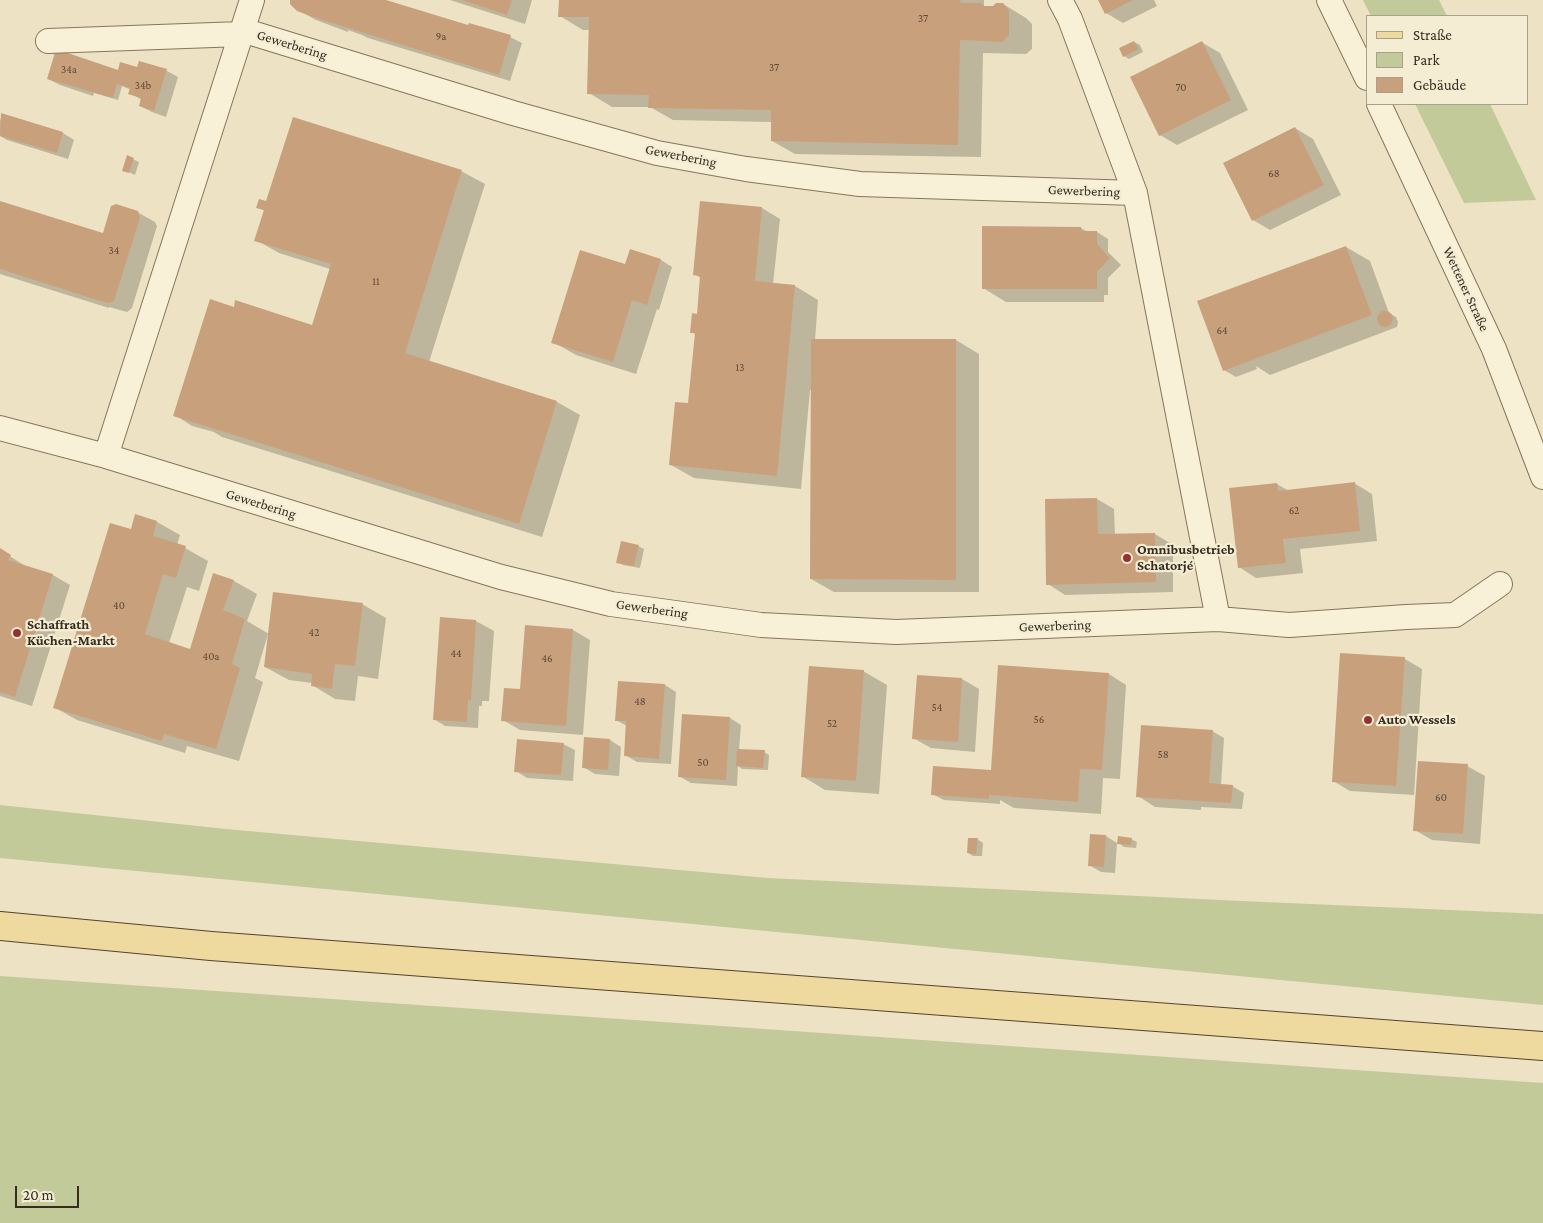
<!DOCTYPE html>
<meta charset="utf-8">
<style>
body{margin:0}
#map{position:relative;width:1543px;height:1223px;overflow:hidden;background:#ede3c4;font-family:"Crimson Pro",serif}
canvas{display:block}
.legend{position:absolute;left:1366px;top:15px;width:162px;height:90px;box-sizing:border-box;background:#f4edd4;border:1px solid #a8a08c;margin:0;padding:6px 9px;list-style:none;font-size:15px;color:#372c1f}
.legend li{display:flex;align-items:center;gap:10px;height:25px}
.legend b{width:25px;border:1px solid #a8a08c}
.scale{position:absolute;left:15px;top:1186px;width:64px;height:22px;box-sizing:border-box;border:2px solid #372c1f;border-top:0;padding-left:6px;font-size:15px;line-height:18px;white-space:nowrap;color:#372c1f;-webkit-text-stroke:4px #f4edd4;paint-order:stroke}
</style>
<div id="map">
<canvas width="1543" height="1223"></canvas>
<ul class="legend">
<li><b style="height:6px;background:#eeda9e"></b>Straße</li>
<li><b style="height:14px;background:#c2ca99"></b>Park</li>
<li><b style="height:14px;background:#c9a07c"></b>Gebäude</li>
</ul>
<div class="scale">20 m</div>
</div>
<script>
const ctx = document.querySelector('canvas').getContext('2d');
ctx.lineJoin = 'round';
function paint(path, color) {
  ctx.fillStyle = color;
  ctx.fill(path, 'evenodd');
}
function shape(rows) {
  const path = new Path2D();
  for (const r of rows) {
    if (r.length === 3) {
      path.moveTo(r[0] + r[2], r[1]);
      path.arc(r[0], r[1], r[2], 0, 2 * Math.PI);
      continue;
    }
    path.moveTo(r[0], r[1]);
    for (let i = 2; i < r.length; i += 2) path.lineTo(r[i], r[i + 1]);
  }
  return path;
}
function strokePath(path, color, width, dash) {
  ctx.strokeStyle = color;
  ctx.lineWidth = width;
  ctx.lineCap = dash ? 'butt' : 'round';
  ctx.setLineDash(dash || []);
  ctx.stroke(path);
}
function label(font, color, halo, rows, align = 'center') {
  ctx.font = font + ' "Crimson Pro",serif';
  ctx.lineWidth = 4.5;
  ctx.setLineDash([]);
  ctx.textBaseline = 'middle';
  ctx.strokeStyle = halo;
  ctx.fillStyle = color;
  for (const [text, x, y, turn = 0] of rows) {
    ctx.save();
    ctx.translate(x, y);
    ctx.rotate((+turn || 0) * Math.PI / 180);
    ctx.textAlign = isNaN(turn) ? turn : align;
    if (halo) ctx.strokeText(text, 0, 0);
    ctx.fillText(text, 0, 0);
    ctx.restore();
  }
}
paint(shape([
 [1363,0,1439,0,1447,16,1371,16],
 [1415,104,1490,104,1536,200,1464,203],
 [0,805,226,829,768,878,1241,901,1543,914,1543,1005,0,858],
 [0,976,1543,1083,1543,1223,0,1223]
]), '#c2ca99');
paint(shape([
 [291,0,382,0,469,27,510,37,522,43,510,81,368,38,362,35,348,30,348,32,316,20,298,10],
 [450,0,532,0,525,24],
 [560,0,984,0,984,6,987,8,1003,4,1026,18,1032,24,1032,49,1026,54,983,53,981,157,795,154,772,141,772,122,673,120,650,107,612,107,589,93,590,30,583,30,560,16],
 [1100,0,1154,0,1157,6,1123,23,1106,13],
 [1134,42,1140,45,1143,52,1129,59,1124,56],
 [1203,43,1220,53,1248,110,1177,145,1160,135],
 [140,62,167,71,178,77,166,117,152,112,140,106,142,100,130,93,131,90,122,86,118,100,94,93,93,96,60,85,48,79,138,68],
 [2,115,63,133,74,140,68,159,7,140,0,136,0,121],
 [1295,128,1313,139,1341,195,1270,230,1253,220],
 [128,157,139,162,135,175,124,170],
 [461,171,485,184,429,362,557,402,580,415,542,537,222,437,214,432,192,426,175,415,234,308,313,326,330,269,279,253,256,240,265,211,257,207,267,203],
 [0,202,104,235,137,212,155,222,157,226,132,308,127,312,109,307,109,308,0,274],
 [701,203,762,208,780,219,773,284,795,286,818,300,815,340,956,340,979,354,979,592,834,592,811,579,812,390,810,390,801,489,694,478,671,465,689,404,696,335,692,332,698,315,701,278,694,274],
 [1081,228,1088,232,1097,232,1108,239,1108,252,1121,265,1108,278,1108,295,1104,295,1104,302,1006,302,983,288],
 [1346,247,1370,261,1389,313,1396,317,1398,322,1397,327,1270,375,1256,366,1257,369,1236,377,1224,370],
 [631,251,661,260,672,267,659,310,657,309,636,374,576,355,553,342,626,266],
 [1354,483,1372,494,1377,541,1300,549,1303,573,1256,578,1239,567,1277,484,1289,491],
 [1097,499,1114,509,1115,535,1155,534,1173,545,1173,592,1065,595,1048,584],
 [136,516,157,522,180,535,177,545,185,548,208,561,199,591,187,587,169,643,191,650,214,575,234,581,257,594,247,621,269,634,362,604,386,618,378,679,358,676,355,701,335,699,312,685,312,683,289,680,265,667,269,635,268,634,255,678,263,682,239,761,187,746,185,753,77,720,54,707,132,531],
 [638,546,644,549,640,568,623,565,618,562],
 [0,550,27,567,53,575,70,585,32,706,0,696],
 [441,619,476,621,494,631,489,701,482,701,482,706,479,706,478,728,445,726,434,719],
 [526,627,573,630,590,640,583,735,520,730,503,720,521,691],
 [1405,659,1422,669,1414,795,1350,791,1333,781],
 [1000,667,1109,674,1126,685,1120,779,1103,778,1101,814,1014,808,1000,800,1000,804,944,800,932,794,992,773],
 [863,671,887,685,879,794,825,790,802,776],
 [962,679,979,689,975,752,931,748,913,738],
 [665,685,676,692,671,764,637,762,625,755,627,726,616,720],
 [730,718,741,725,739,750,764,752,769,755,768,770,742,769,738,766,737,786,691,783,679,776],
 [1212,731,1224,738,1221,785,1232,786,1244,793,1242,809,1201,807,1201,810,1155,807,1138,796],
 [610,740,621,747,619,776,595,774,583,767],
 [563,744,575,750,573,781,527,778,516,771],
 [1467,766,1485,776,1480,844,1432,840,1415,830],
 [1106,836,1117,843,1115,873,1101,872,1089,865],
 [977,839,983,843,982,856,973,856,968,853],
 [1131,839,1137,842,1136,848,1124,847,1119,843]
]), '#0003');
paint(shape([
 [290,0,386,0,468,25,469,23,511,35,499,75,313,17,297,11,290,4],
 [462,0,512,0,507,15],
 [559,0,961,0,960,3,981,3,984,6,993,6,996,3,1003,3,1009,10,1009,35,1002,42,960,40,958,145,771,141,771,110,648,108,649,95,587,94,589,17,558,17],
 [1098,0,1133,0,1105,14],
 [1134,41,1139,49,1123,57,1119,48],
 [1202,41,1231,100,1159,136,1130,77],
 [56,49,118,70,120,62,137,67,139,61,167,69,154,111,139,106,141,98,128,94,130,88,117,84,113,98,47,79],
 [1,113,63,132,57,153,0,136],
 [293,117,462,170,405,353,557,401,519,524,173,416,210,299,234,307,235,300,312,325,331,264,254,241,264,210,256,208,259,199,266,201],
 [1295,127,1324,185,1252,221,1223,163],
 [127,155,134,158,129,173,122,171],
 [0,201,103,233,111,206,116,204,138,211,140,218,114,301,109,303,100,301,0,269],
 [700,201,762,207,755,281,795,285,777,476,669,465,675,402,688,403,695,333,690,333,692,313,697,314,700,276,693,275],
 [982,226,1081,227,1081,231,1097,231,1097,244,1110,258,1097,272,1097,289,982,289],
 [1346,246,1372,315,1223,371,1197,301],
 [630,249,661,259,647,305,632,300,613,362,551,343,580,250,625,264],
 [1385,319,8],
 [811,339,956,339,956,580,810,579],
 [1355,482,1360,531,1283,539,1286,563,1238,568,1229,488,1277,483,1278,491],
 [1097,498,1098,534,1155,533,1156,582,1046,585,1045,499],
 [135,514,157,521,153,536,186,546,176,578,163,574,145,634,190,649,213,573,234,580,223,610,245,619,232,664,240,668,216,749,164,734,162,741,53,708,110,523,131,529],
 [621,541,639,545,634,566,616,563],
 [0,548,11,555,8,560,53,574,15,697,0,692],
 [273,592,363,603,355,666,335,664,332,689,311,686,312,674,264,667],
 [440,617,476,620,471,700,468,700,467,722,433,720],
 [525,625,573,629,566,726,501,721,504,688,520,689],
 [1340,653,1405,657,1396,786,1332,782],
 [998,665,1109,673,1102,770,1080,769,1078,802,989,795,989,799,931,795,933,766,991,770],
 [809,666,864,670,856,781,801,777],
 [917,675,962,678,958,742,912,739],
 [618,681,665,684,659,759,624,756,626,721,615,721],
 [682,714,730,717,726,780,678,777],
 [1141,725,1213,730,1209,783,1233,785,1231,803,1136,797],
 [584,737,610,739,608,770,582,768],
 [517,739,564,743,561,775,514,772],
 [737,749,765,750,763,768,736,766],
 [1418,761,1468,764,1463,834,1413,831],
 [1090,834,1106,835,1104,867,1088,866],
 [1118,836,1132,838,1131,845,1117,844],
 [968,838,978,838,976,854,967,853]
]), '#c9a07c');
const minor = shape([
 [252,0,106,456,501,577,611,604,761,625,896,632,1218,619,1135,193,1070,19,1060,0],
 [1329,0,1367,78],
 [242,30,513,113,657,153,746,169,860,184,1135,193],
 [48,41,241,34],
 [1379,104,1494,349,1543,477],
 [0,428,106,456],
 [1218,619,1289,625,1406,617,1455,615,1500,584]
]);
const major = shape([
 [0,926,211,946,1543,1046]
]);
strokePath(minor, '#87755b', 26);
strokePath(major, '#55432f', 30);
strokePath(minor, '#f8f0d7', 24);
strokePath(major, '#eeda9e', 28);
for (const [x, y, r, color] of [
 [1127,558,5,"#94322d"],
 [17,633,5,"#94322d"],
 [1368,720,5,"#94322d"]
]) {
  const dot = new Path2D();
  dot.arc(x, y, r, 0, 2 * Math.PI);
  ctx.fillStyle = color;
  ctx.fill(dot);
  strokePath(dot, '#f4edd4', 2);
}
label('11px', '#5c4936', null, [
 ["37",923,19],
 ["9a",441,37],
 ["37",774,68],
 ["34a",69,70],
 ["34b",143,86],
 ["70",1181,88],
 ["68",1274,174],
 ["34",114,251],
 ["11",376,282],
 ["64",1222,331],
 ["13",740,368],
 ["62",1294,511],
 ["40",119,606],
 ["42",314,633],
 ["44",456,654],
 ["40a",211,657],
 ["46",547,659],
 ["48",640,702],
 ["54",937,708],
 ["56",1039,720],
 ["52",832,724],
 ["58",1163,755],
 ["50",703,763],
 ["60",1441,798]
]);
label('14px', '#372c1f', '#f4edd4', [
 ["Gewerbering",292,45,17],
 ["Gewerbering",681,156,11],
 ["Gewerbering",1084,191,2],
 ["Wettener Straße",1466,289,65],
 ["Gewerbering",261,504,17],
 ["Gewerbering",652,609,8],
 ["Gewerbering",1055,626,-2]
]);
label('bold 14px', '#372c1f', '#f4edd4', [
 ["Omnibusbetrieb",1137,550],
 ["Schatorjé",1137,566],
 ["Schaffrath",27,625],
 ["Küchen-Markt",27,641],
 ["Auto Wessels",1378,720]
], 'left');
</script>
